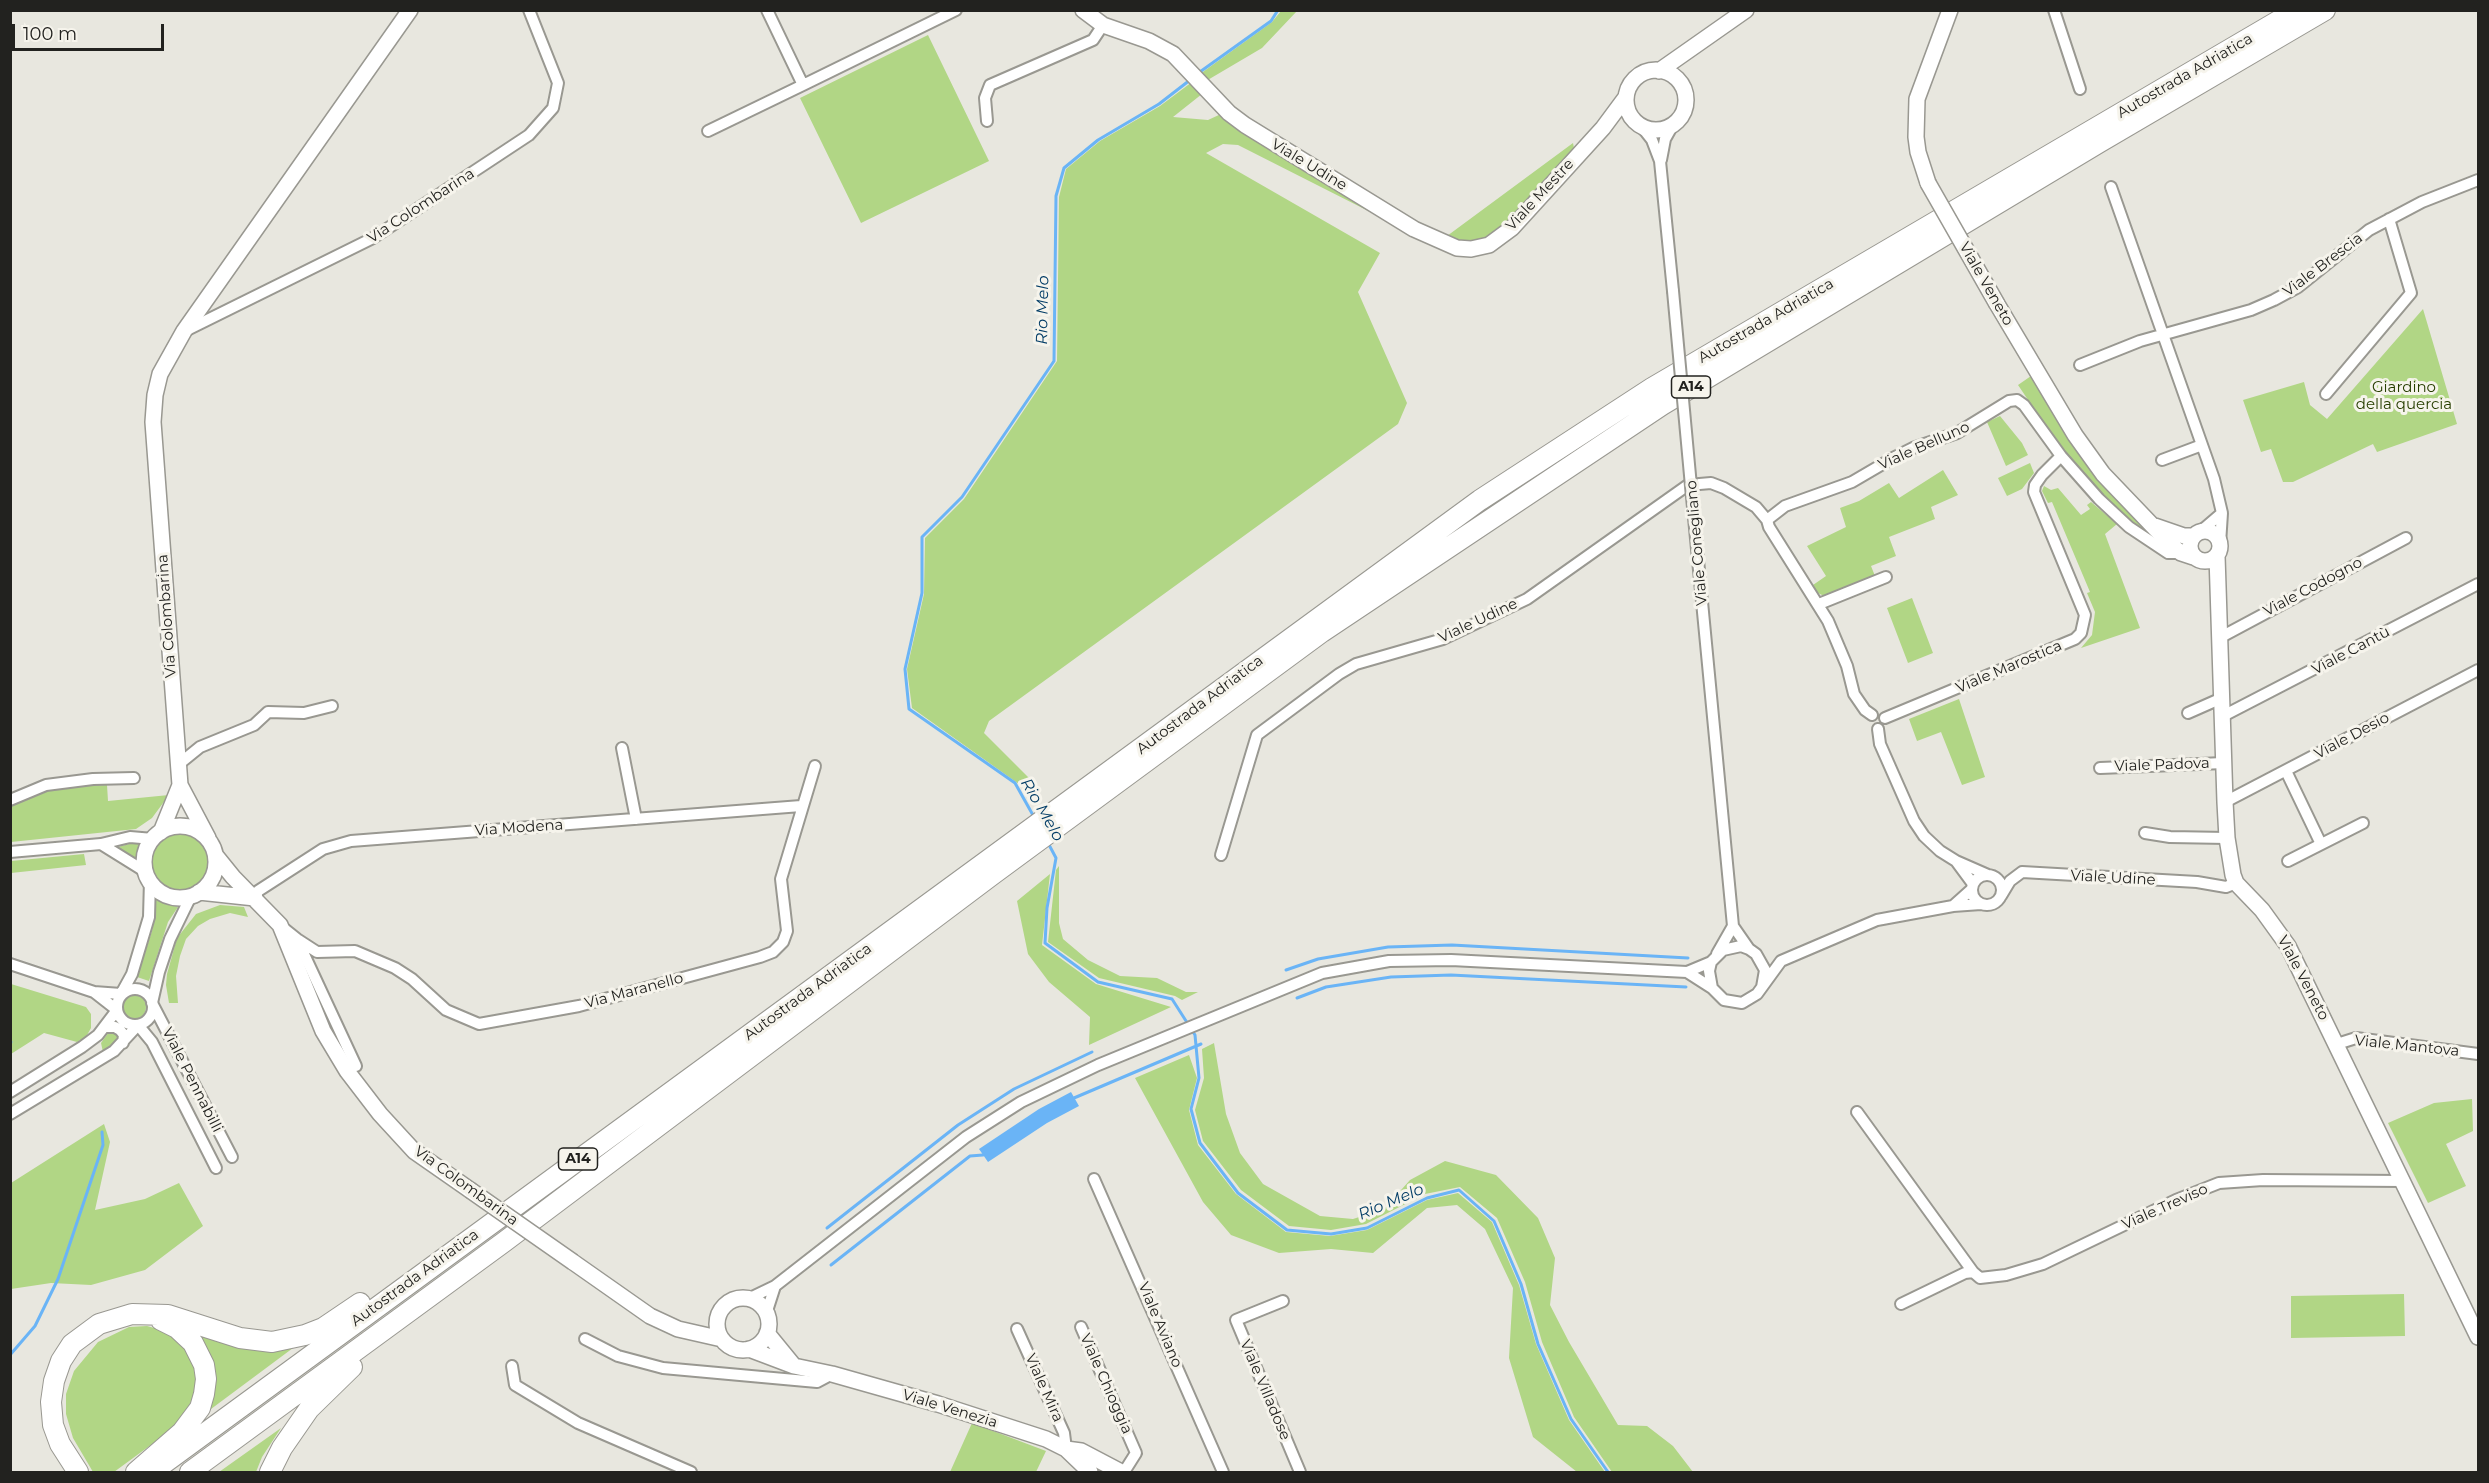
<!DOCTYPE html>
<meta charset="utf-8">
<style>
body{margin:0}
#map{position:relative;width:2489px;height:1483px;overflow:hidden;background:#e8e7df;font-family:Montserrat,sans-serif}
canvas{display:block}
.frame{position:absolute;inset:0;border:12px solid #22221f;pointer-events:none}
.scale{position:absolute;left:12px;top:24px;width:152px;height:27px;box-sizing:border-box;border:3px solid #22221f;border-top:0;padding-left:8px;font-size:18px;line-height:21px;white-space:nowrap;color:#22221f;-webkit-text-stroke:4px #f6f4ec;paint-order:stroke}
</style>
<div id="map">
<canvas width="2489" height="1483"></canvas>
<div class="frame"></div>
<div class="scale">100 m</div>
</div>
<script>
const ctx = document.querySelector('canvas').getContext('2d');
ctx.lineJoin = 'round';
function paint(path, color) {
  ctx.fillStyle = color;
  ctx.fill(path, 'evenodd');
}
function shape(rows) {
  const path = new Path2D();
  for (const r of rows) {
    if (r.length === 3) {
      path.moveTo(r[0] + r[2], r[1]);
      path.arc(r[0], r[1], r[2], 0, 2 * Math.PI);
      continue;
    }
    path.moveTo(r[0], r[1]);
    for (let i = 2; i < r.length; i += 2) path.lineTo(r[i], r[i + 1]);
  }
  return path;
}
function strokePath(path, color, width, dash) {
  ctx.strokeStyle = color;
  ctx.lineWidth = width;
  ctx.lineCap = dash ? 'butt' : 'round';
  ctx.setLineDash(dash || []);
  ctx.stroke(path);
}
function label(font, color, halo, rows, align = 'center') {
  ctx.font = font + ' Montserrat,sans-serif';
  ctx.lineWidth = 6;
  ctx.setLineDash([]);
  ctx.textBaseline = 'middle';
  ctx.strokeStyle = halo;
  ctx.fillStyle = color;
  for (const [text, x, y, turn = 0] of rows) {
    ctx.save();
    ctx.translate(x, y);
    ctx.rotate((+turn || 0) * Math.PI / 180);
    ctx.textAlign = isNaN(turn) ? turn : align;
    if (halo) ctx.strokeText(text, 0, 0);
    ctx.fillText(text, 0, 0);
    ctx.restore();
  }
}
paint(shape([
 [1281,11,1297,11,1262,48,1206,81,1200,74,1272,22],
 [928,35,989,161,861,223,800,98],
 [1192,82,1202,94,1173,117,1208,120,1221,114,1396,225,1238,145,1223,144,1206,153,1380,253,1358,292,1407,403,1398,424,989,721,984,733,1036,785,1030,792,912,708,907,669,924,594,925,538,964,499,1057,361,1059,197,1066,169,1100,141,1160,106],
 [1573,143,1574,148,1570,155,1514,219,1489,236,1479,240,1466,241,1452,239,1447,236],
 [2423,309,2457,424,2377,452,2373,444,2293,482,2283,482,2271,449,2261,452,2243,400,2304,382,2310,405,2327,419],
 [2031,376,2090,469,2107,488,2164,540,2156,541,2133,523,2106,500,2084,476,2055,440,2018,385],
 [2000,416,2022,443,2028,455,2006,466,1987,422],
 [2030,463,2034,473,2022,489,2007,496,1998,478],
 [1943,470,1958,495,1931,507,1935,519,1889,537,1896,556,1871,566,1875,576,1826,597,1816,592,1813,585,1826,576,1807,546,1846,527,1840,508,1859,501,1889,483,1899,498],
 [2044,486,2051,490,2058,488,2081,515,2090,509,2087,505,2091,502,2117,524,2105,534,2140,628,2081,648,2092,635,2095,612,2087,593,2090,592,2052,502,2048,503,2042,491],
 [1912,598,1933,653,1908,663,1887,608],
 [1959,699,1985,777,1962,785,1941,732,1917,741,1909,719],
 [107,785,108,801,169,795,152,818,136,829,11,842,10,806,19,801,47,790,67,786],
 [180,862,29],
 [140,841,136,859,118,847],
 [84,854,86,865,11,873,11,861],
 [1059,866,1059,923,1063,939,1088,960,1120,976,1157,978,1186,992,1198,992,1182,1000,1175,996,1099,978,1048,942,1056,870],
 [1050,874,1042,945,1096,984,1171,1007,1089,1045,1090,1017,1049,982,1028,954,1017,901],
 [154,898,165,904,178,907,168,922,149,981,137,977,152,931,155,915],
 [220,905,244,907,248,917,230,913,210,919,198,926,186,939,180,956,176,976,178,1003,169,1003,166,985,167,974,177,938,196,914],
 [11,984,86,1007,91,1014,91,1028,86,1037,77,1042,44,1033,11,1054],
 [134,1007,12],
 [111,1029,119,1034,114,1043,103,1052,101,1043],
 [1214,1043,1226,1114,1240,1153,1263,1184,1320,1216,1353,1219,1384,1209,1410,1180,1445,1161,1496,1175,1538,1218,1555,1258,1550,1305,1569,1342,1618,1425,1647,1426,1673,1446,1693,1472,1612,1472,1574,1417,1542,1342,1525,1282,1497,1218,1460,1187,1425,1194,1366,1224,1331,1230,1289,1226,1241,1190,1203,1141,1195,1110,1204,1078,1202,1049],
 [1189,1055,1197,1078,1189,1110,1198,1145,1236,1194,1286,1232,1330,1236,1367,1230,1427,1200,1458,1193,1492,1222,1519,1285,1536,1344,1569,1420,1605,1472,1577,1472,1533,1437,1509,1358,1513,1288,1485,1229,1457,1205,1427,1208,1373,1253,1331,1249,1279,1253,1231,1235,1203,1202,1135,1078],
 [2472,1099,2473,1131,2446,1144,2466,1186,2428,1203,2388,1123,2434,1103],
 [104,1124,110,1142,95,1210,145,1199,179,1183,203,1226,145,1270,91,1285,51,1283,11,1289,11,1183],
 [2404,1294,2405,1336,2291,1338,2291,1296],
 [147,1326,165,1331,180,1342,191,1357,196,1375,194,1394,187,1411,175,1426,159,1439,114,1472,93,1472,73,1438,66,1414,66,1394,74,1371,98,1342,129,1327],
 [195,1332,269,1350,293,1348,207,1412,215,1389,214,1367,204,1342],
 [972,1423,1046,1451,1036,1472,950,1472],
 [281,1428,262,1457,256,1472,219,1472]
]), '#b1d685');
paint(shape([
 [1071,1092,1079,1106,1047,1123,988,1162,979,1149,1039,1109]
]), '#6ab4f6');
strokePath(shape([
 [1197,74,1271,21,1278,10],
 [1034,817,1015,783,909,709,905,669,922,593,922,537,962,497,1054,361,1056,196,1064,168,1098,140,1159,104,1190,80],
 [1047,841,1056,858,1047,908,1045,943,1098,982,1172,999,1195,1035,1199,1078,1191,1109,1200,1143,1238,1193,1287,1230,1331,1234,1367,1228,1427,1198,1459,1190,1494,1221,1521,1284,1538,1344,1571,1419,1608,1472],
 [1286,970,1318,959,1388,947,1452,945,1688,958],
 [1297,998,1326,987,1391,977,1451,975,1686,987],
 [10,1042,11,1042],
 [1074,1098,1201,1044],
 [827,1228,958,1125,1014,1089,1092,1052],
 [831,1265,970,1156,983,1155],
 [10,1355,35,1326,58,1279,103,1145,102,1132]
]), '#6ab4f6', 3);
const street = shape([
 [767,10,803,85,956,10],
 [2054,10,2080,89],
 [987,121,985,98,990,85,1093,40,1103,25],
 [1641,126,1652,140,1660,161,1673,291],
 [708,131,803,85],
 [1661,160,1665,139,1674,123],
 [2111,187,2214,479,2222,513],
 [187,330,373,238,529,135,553,108,558,83,529,10],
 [2080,365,2140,341,2251,310,2274,300,2298,287,2369,230,2422,202,2478,180],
 [2326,394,2411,293,2389,219],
 [2162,460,2202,445],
 [1692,497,1733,926,1749,949],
 [2201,531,2222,513,2220,544],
 [1819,604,1886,577],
 [2221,637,2406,538],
 [2188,713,2222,698],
 [1872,715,1865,710,1854,694,1847,666,1828,621,1769,527,1767,520,1785,506,1852,482,1893,458,1913,448,1957,433,2009,401,2017,400,2024,405,2061,456,2099,499,2129,527,2168,553,2181,553],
 [2223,716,2478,584],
 [1885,718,2075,639,2081,633,2085,615,2034,492,2035,485,2042,475,2061,456],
 [1878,729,1880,744,1914,821,1924,836,1940,851,1956,861],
 [622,748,636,819],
 [179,764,200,747,254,725,268,712,304,713,332,706],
 [2100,768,2224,763],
 [2286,771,2321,844],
 [10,800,46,785,93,779,134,778],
 [2225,802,2478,670],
 [2145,833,2170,837,2227,838],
 [101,844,146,872],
 [10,852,101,844,130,837,153,839],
 [1221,855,1257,735,1339,674,1356,664,1443,639,1527,599,1688,485,1711,483,1724,488,1756,507,1767,520],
 [2288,861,2363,823],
 [1987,890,15],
 [1973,884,1956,861,1988,875],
 [1972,889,1953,906,1981,904],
 [191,896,170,939,159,972,152,1003,232,1157],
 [2001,896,2010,881,2022,872,2197,882,2226,887,2236,883],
 [255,898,258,891,323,849,351,841,801,806],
 [282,927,297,939,317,952,355,951,395,968,412,979,446,1010,479,1024,579,1006,760,957,773,952,783,942,787,931,781,879,815,766],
 [297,939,356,1066],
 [1717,954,1733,926],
 [10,964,94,992],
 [1687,972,1712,988],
 [1762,987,1765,970,1756,954,1749,949,1741,946,1723,950,1711,962,1709,971,1712,988,1724,1000,1742,1003,1757,994,1781,961,1877,920,1953,906],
 [135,1007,18],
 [104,1027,115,1027,120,1030,124,1035,123,1043],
 [2337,1044,2356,1038,2478,1054],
 [10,1092,82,1047,98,1035,117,1010,94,992,121,994,132,974,149,917,150,880],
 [1857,1112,1973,1272,1980,1278,2006,1275,2043,1264,2176,1200,2219,1183,2263,1180,2404,1181],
 [10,1114,114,1051,138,1025,152,1042,216,1168],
 [1094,1179,1223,1472],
 [748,1299,775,1286,966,1137,1021,1102,1098,1065,1322,973,1389,961,1451,960,1687,972,1711,962],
 [1283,1301,1236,1320,1300,1472],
 [1901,1304,1965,1273,1973,1272],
 [766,1314,775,1286],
 [1081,1327,1136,1453,1124,1472],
 [1017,1329,1064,1433,1066,1449],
 [585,1339,618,1356,663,1368,817,1382,832,1374],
 [512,1366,515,1385,578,1423,691,1472]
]);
const secondary = shape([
 [1083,10,1103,25,1149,41,1173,54,1229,113,1245,125,1414,229,1457,248,1471,249,1489,245,1512,228,1603,128,1626,97],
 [1656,100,30],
 [1659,71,1746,10],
 [1928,183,1918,152,1916,137,1917,99,1950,10],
 [1997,304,2075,435,2103,474,2170,544,2181,553,2193,557],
 [2155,526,2184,536,2193,536],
 [2205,546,15],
 [2217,556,2225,802,2227,838,2233,875,2236,883,2262,910,2288,946,2478,1337],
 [180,785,208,838],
 [180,862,36],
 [161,832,180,785,153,422,155,395,160,374,184,331,410,10],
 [216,856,233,877,280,925,323,1031,347,1071,380,1114,414,1151,470,1190],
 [199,892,255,898],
 [573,1262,650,1316,678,1329,722,1339],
 [743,1324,26],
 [767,1333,794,1366],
 [749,1349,794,1366,832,1374,938,1404,1046,1439,1066,1449,1081,1451,1121,1472],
 [1066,1449,1090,1472]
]);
const highway = shape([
 [78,1472,60,1444,53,1425,51,1402,54,1381,61,1361,72,1344,99,1324,132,1314,168,1315,240,1338,272,1342,305,1335,323,1328,360,1303],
 [136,1472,182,1432,200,1408,204,1394,206,1379,204,1365,193,1343,177,1328,161,1320],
 [152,1472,1480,500,1652,388,2297,10],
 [190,1472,504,1242,992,875,1322,632,1662,405,2100,142,2325,10],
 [270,1472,282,1448,309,1409,352,1367]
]);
strokePath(street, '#999891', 14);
strokePath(secondary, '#999891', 18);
strokePath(highway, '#999891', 22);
strokePath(street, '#fff', 10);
strokePath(secondary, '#fff', 15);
strokePath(highway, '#fff', 20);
const streetBridge = shape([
 [1673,291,1692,497]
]);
const secondaryBridge = shape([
 [1928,183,1997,304],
 [470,1190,573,1262]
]);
strokePath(streetBridge, '#999891', 14, []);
strokePath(secondaryBridge, '#999891', 18, []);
strokePath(streetBridge, '#fff', 10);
strokePath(secondaryBridge, '#fff', 15);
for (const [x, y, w] of [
 [1691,387,39],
 [578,1159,39]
]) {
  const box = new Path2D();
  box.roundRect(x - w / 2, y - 11, w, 22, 4.5);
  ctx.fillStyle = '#f6f4ec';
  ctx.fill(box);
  strokePath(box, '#22221f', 1.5);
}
label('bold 14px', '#22221f', null, [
 ["A14",1691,387],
 ["A14",578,1159]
]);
label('15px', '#22221f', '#f6f4ec', [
 ["Autostrada Adriatica",2185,76,-30],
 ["Viale Udine",1309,165,31],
 ["Viale Mestre",1540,195,-47],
 ["Via Colombarina",421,206,-33],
 ["Viale Brescia",2323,265,-37],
 ["Viale Veneto",1986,284,60],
 ["Autostrada Adriatica",1766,321,-30],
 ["Viale Belluno",1924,446,-24],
 ["Viale Conegliano",1697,543,-95],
 ["Viale Codogno",2313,587,-28],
 ["Via Colombarina",167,616,-94],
 ["Viale Udine",1478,621,-25],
 ["Viale Cantù",2351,651,-28],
 ["Viale Marostica",2009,667,-23],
 ["Autostrada Adriatica",1200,705,-37],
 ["Viale Desio",2352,736,-28],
 ["Viale Padova",2162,765,-2],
 ["Via Modena",519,828,-4],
 ["Viale Udine",2113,878,3],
 ["Viale Veneto",2303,978,62],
 ["Via Maranello",634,991,-15],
 ["Autostrada Adriatica",808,992,-36],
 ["Viale Mantova",2407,1046,6],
 ["Viale Pennabilli",192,1080,63],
 ["Via Colombarina",466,1186,36],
 ["Viale Treviso",2165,1207,-24],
 ["Autostrada Adriatica",415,1278,-36],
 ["Viale Aviano",1160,1325,67],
 ["Viale Chioggia",1106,1384,66],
 ["Viale Mira",1044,1388,66],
 ["Viale Villadose",1265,1390,67],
 ["Viale Venezia",950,1409,17]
]);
label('15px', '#273e00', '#f6f4ec', [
 ["Giardino",2404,388],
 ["della quercia",2404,405]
]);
label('italic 16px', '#023c66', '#f6f4ec', [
 ["Rio Melo",1043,310,-89],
 ["Rio Melo",1042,810,60],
 ["Rio Melo",1391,1202,-23]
]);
</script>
